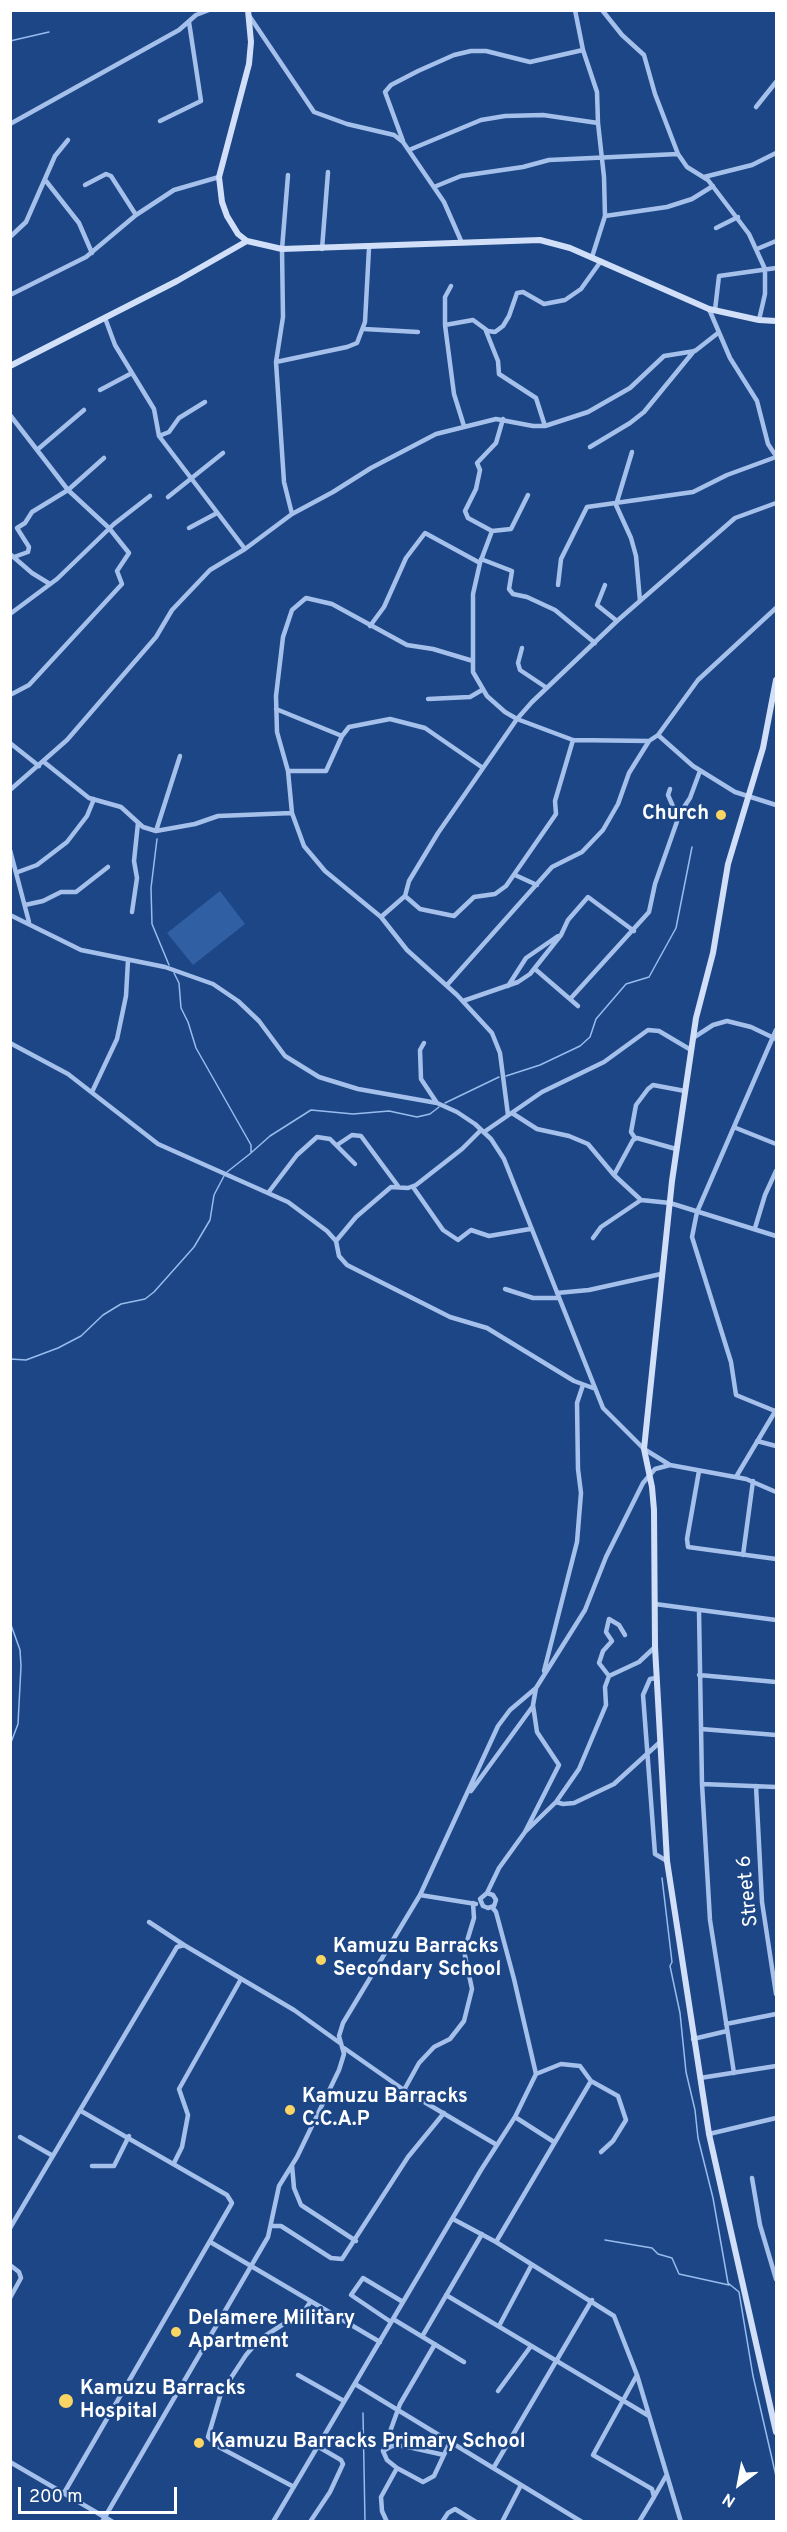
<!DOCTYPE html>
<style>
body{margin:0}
#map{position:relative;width:787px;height:2532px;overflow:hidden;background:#1d4686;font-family:Overpass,sans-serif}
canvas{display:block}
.frame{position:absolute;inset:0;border:12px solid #fff;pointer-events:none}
.north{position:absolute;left:709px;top:2454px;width:60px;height:60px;-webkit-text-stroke:4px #1d4686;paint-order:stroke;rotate:212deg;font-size:16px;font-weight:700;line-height:24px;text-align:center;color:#fff}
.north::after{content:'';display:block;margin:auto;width:21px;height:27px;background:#fff;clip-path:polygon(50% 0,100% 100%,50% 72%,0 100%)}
.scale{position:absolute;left:18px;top:2487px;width:159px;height:27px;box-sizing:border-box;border:3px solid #fff;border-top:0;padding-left:8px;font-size:18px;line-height:21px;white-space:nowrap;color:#fff;-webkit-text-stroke:4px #1d4686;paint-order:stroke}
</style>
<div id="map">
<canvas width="787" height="2532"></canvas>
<div class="frame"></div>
<div class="north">N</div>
<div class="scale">200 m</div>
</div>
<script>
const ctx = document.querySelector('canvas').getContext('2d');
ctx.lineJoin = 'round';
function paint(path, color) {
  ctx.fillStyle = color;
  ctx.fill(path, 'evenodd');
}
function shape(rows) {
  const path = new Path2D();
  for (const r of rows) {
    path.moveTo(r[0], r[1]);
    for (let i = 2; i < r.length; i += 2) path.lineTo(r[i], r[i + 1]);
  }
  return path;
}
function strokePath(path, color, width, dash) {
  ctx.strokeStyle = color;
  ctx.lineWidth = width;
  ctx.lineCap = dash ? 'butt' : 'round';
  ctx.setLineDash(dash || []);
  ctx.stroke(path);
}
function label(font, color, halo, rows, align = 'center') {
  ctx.font = font + ' Overpass,sans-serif';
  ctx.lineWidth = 5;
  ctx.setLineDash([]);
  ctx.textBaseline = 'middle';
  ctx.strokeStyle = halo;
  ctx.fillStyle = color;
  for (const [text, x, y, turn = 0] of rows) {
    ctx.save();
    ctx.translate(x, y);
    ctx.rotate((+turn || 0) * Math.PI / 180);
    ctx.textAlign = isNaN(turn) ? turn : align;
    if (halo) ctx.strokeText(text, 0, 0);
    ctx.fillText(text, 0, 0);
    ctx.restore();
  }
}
paint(shape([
 [220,891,245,924,193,965,167,933]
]), '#305fa3');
strokePath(shape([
 [10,41,49,32],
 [157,839,151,888,152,924,169,965],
 [174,973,179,983,181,1008,188,1022,196,1048,251,1145,251,1153,227,1172],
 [506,1076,540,1065,580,1046,590,1037,596,1019,626,984,649,977,676,928,692,847],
 [445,1103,499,1077],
 [252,1152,270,1136,311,1110,353,1114,389,1111,417,1117,430,1114,439,1107],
 [10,1359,26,1360,58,1348,81,1336,103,1315,121,1304,145,1299,154,1292,194,1247,210,1220,214,1195,224,1176],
 [10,1622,20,1650,21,1666,18,1724,10,1745],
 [10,1801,10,1822],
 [662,1878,672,1962,670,1966,680,2013,686,2072,695,2110,698,2138,713,2198,728,2283,739,2292,753,2376,776,2476],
 [605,2240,652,2248,658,2254,672,2258,679,2274,729,2285],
 [363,2413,365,2522]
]), '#98bced', 1.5);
strokePath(shape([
 [575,10,583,50,597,92,598,123,604,177,605,216,592,257],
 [602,10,622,35,644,55,655,94,678,154,687,167,708,180,749,234,765,269,765,294,759,320],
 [250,17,314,112,347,124,394,135,403,142,444,202,462,243],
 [756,107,776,82],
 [160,121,201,101,189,22],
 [10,124,179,30,196,15,209,10],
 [403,141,385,92,391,85,418,71,454,55,471,51,486,51,530,62,583,50],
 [409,150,481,120,505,116,543,115,598,123],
 [288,175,282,249,283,317,276,362,284,482,292,514],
 [704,177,752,165,776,153],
 [46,181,79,223,92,253],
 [85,185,106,174,111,176,136,215],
 [434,187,461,176,523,167,549,160,678,154],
 [605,216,667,207,692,199,713,186],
 [716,228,738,217],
 [10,237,26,222,55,156,68,140],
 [322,249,328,172],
 [757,249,776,241],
 [451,286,445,297,445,325,454,394,464,426],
 [10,295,86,257,136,215,174,190,219,177],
 [709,309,730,358,757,401,768,444,776,456],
 [715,310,719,276,776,268],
 [105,318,115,345,154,409,159,436,245,549],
 [445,325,473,320,488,331,495,332,503,326,509,316,517,293,523,292,544,304,565,300,581,289,601,261],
 [364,329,418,332],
 [486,331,498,361,499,374,536,398,545,426],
 [276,362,347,347,357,343,365,322,369,248],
 [100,390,132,373],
 [10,415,68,490,109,528,129,553,117,571,122,584,29,685,10,695],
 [159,436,169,432,179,418,205,402],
 [590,447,630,423,644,412,694,351],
 [37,450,84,410],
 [632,452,616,505,631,538,636,556,640,601],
 [528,495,511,529,492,531,480,563,473,594,473,672,487,696,505,712,517,719,573,740,649,741,658,735,698,680,776,608],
 [168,497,223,453],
 [189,528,217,513],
 [492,531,468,518,465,511,476,489,480,470,477,463,496,443,503,419],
 [10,554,32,573,50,584],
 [14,557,28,552,29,547,17,528,25,523,32,512,68,490,104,458],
 [481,559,512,571,509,589,513,594,527,597,555,610,595,643],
 [558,585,561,559,587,507,693,492,727,475,776,457],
 [605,585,597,605,617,621],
 [10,614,57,579,114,524,150,496],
 [370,626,384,607,406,558,425,533,480,563],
 [522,648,518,663,520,670,547,688],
 [473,661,433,649,407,645,332,604,306,598,292,610,283,637,276,696,277,732,288,771,292,813,304,846,325,871,381,917,407,950,457,995,492,1033,500,1053,508,1115],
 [428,699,470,697,482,690],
 [276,709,342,736],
 [658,735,693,766,735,792,776,805],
 [10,743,39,766],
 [44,762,89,798,121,807,143,827,156,831,195,824,218,816,292,813],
 [288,771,326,771,342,736,349,727,390,719,425,728,483,768],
 [670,789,668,795,678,818],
 [10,790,67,740,156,637,172,610,210,570,245,549,292,514,333,492,371,468,436,434,496,419,533,426,545,426,588,412,630,388,664,356,695,351,718,333],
 [156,831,180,756],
 [10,850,29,922],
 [18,872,37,865,67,842,87,816,94,799],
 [515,875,537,885],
 [405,896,420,909,454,916,474,897,495,894,506,886,556,814,555,801,573,740],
 [25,905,43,901,61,892,76,892,108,867],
 [132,912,137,878,134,861,138,823],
 [10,915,81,950,165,967,213,984,238,1001,259,1021,285,1056,319,1077,358,1089,437,1103,457,1112,475,1124,491,1139,504,1159,603,1408,644,1449,670,1465],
 [381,917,405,896,409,881,438,833,517,719,532,702,617,621,735,518,776,503],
 [535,969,578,1006],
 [447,985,552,867,582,852,603,830,618,804,629,773,649,741],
 [508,986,526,958,558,936],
 [571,998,649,912,655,884,680,813,690,798,700,771],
 [463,1001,518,982,530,974,561,935,568,920,588,897,634,931],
 [693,1038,713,1025,727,1021,751,1027,776,1039],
 [10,1043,68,1074,158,1144,288,1202,327,1231,336,1241,339,1256,347,1265,450,1317,487,1328,574,1381,593,1388],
 [424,1043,420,1050,421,1079,437,1103],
 [92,1092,117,1039,126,996,128,960],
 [512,1113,537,1129,569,1136,588,1144,614,1175],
 [736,1128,776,1144],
 [484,1132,542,1092,604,1062,648,1030,659,1031,691,1050],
 [635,1138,631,1132,636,1105,648,1089,653,1085,685,1091],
 [337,1145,352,1135,361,1136,398,1186],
 [413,1187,443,1230,458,1240,471,1230,489,1236,530,1229],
 [268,1193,297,1155,317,1137,330,1139,355,1164],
 [641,1200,614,1175,633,1140,637,1138,676,1149],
 [755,1228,765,1195,776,1171],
 [593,1238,601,1227,641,1200,670,1203,776,1236],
 [336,1241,356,1217,391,1187,408,1188,416,1185,462,1149,481,1130],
 [505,1289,533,1298,559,1298],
 [557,1293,589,1290,661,1274],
 [775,1411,736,1395,731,1362,692,1237,697,1212,776,1030],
 [757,1441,776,1446],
 [699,1471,687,1539,688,1547,776,1559],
 [736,1477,776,1410],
 [743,1555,753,1481],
 [655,1604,776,1620],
 [699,1611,702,1784,710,1920,734,2073],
 [544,1671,577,1542,581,1493,578,1469,577,1403,583,1385],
 [699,1675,776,1682],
 [609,1676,599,1663,603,1651,612,1641,606,1632,609,1619,619,1625,625,1635],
 [656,1678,650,1679,643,1695,655,1854,667,1861],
 [701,1729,776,1735],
 [702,1784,776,1787],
 [756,1786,762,1902,776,1994],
 [471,1791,533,1706],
 [556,1802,563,1804,574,1803,614,1784,659,1743],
 [525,1832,559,1765,537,1732,533,1705,536,1688,585,1610,606,1557,643,1483,655,1469,670,1465,746,1479,776,1492],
 [487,1893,493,1895,496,1900,494,1906,488,1908,483,1906,480,1899,487,1893,499,1868,525,1832,556,1802,579,1769,606,1705,605,1687,609,1676,639,1662,655,1647],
 [420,1895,476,1904],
 [149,1922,184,1945],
 [726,2024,776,2014],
 [693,2039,727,2031],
 [344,2048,404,2090,497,2145],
 [536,2074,561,2064,580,2066,591,2081,618,2096,626,2120,613,2141,601,2152],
 [700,2078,776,2066],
 [404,2090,419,2063,434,2047,450,2039,464,2021,472,1989,464,1951,474,1918,473,1903],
 [515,2117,554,2142],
 [709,2134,776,2118],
 [20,2137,53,2156],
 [174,2163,182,2147,188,2115,179,2089,241,1979],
 [292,2165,294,2188,301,2205,356,2241],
 [92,2166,114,2166,129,2136],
 [752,2178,760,2225,776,2279],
 [453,2219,496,2242,614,2316,637,2375,681,2522],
 [272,2226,281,2226,331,2258,342,2259,408,2157,444,2113],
 [10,2228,177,1947,184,1945,294,2010,340,2043],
 [496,2242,591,2081],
 [212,2243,380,2342],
 [10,2265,19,2272,21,2278,10,2298],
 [446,2295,649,2416],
 [393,2319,464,2362],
 [391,2322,351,2295,363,2278,403,2302],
 [499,2326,531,2266],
 [423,2335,482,2234],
 [435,2344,400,2404,383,2451,387,2460,397,2468,423,2482,434,2476,450,2442],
 [298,2375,344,2401],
 [637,2375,593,2455,652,2489,654,2497,639,2522],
 [355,2384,582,2522],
 [498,2391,531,2346],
 [383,2451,392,2446,404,2446,444,2455],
 [10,2462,113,2522],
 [494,2467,592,2300],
 [294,2487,217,2446,208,2437,221,2393,246,2355,260,2339,304,2311,311,2301],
 [64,2493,232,2203,227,2195,81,2111],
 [654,2497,666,2476],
 [102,2522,268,2237,279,2186,297,2157,339,2070,344,2054,339,2036,343,2023,420,1895,498,1726,510,1710,536,1688],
 [273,2522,481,2170,515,2117,536,2074,514,1979,496,1912,492,1907],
 [310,2522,330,2492,343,2464,341,2460,317,2446],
 [387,2522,382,2511,381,2497,397,2468],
 [442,2522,448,2513,455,2509,476,2522],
 [502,2522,521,2485]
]), '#a5c1eb', 4.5);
strokePath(shape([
 [248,10,251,42,249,64,219,177,222,202,227,216,238,234,247,241,282,249,540,240,570,248,709,309,759,320,776,321],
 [10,366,177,281,247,241],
 [776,680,763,748,728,864,713,953,696,1018,672,1181,644,1449,652,1487,654,1510,655,1647,667,1861,709,2134,776,2432]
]), '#d1e0f8', 6);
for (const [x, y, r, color] of [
 [721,815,6,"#fad563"],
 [321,1960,6,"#fad563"],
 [290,2110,6,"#fad563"],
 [176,2332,6,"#fad563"],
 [66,2401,8,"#fad563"],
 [199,2443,6,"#fad563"]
]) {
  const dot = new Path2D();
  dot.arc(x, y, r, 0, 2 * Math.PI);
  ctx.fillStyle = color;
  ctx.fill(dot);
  strokePath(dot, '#1d4686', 2);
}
label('bold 20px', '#fff', '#1d4686', [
 ["Church",709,815,"right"],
 ["Kamuzu Barracks",333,1948],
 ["Secondary School",333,1971],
 ["Kamuzu Barracks",302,2098],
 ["C.C.A.P",302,2121],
 ["Delamere Military",188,2320],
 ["Apartment",188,2343],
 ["Kamuzu Barracks",80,2390],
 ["Hospital",80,2413],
 ["Kamuzu Barracks Primary School",211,2443]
], 'left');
label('20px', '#fff', '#1d4686', [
 ["Street 6",749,1891,-96]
]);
</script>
